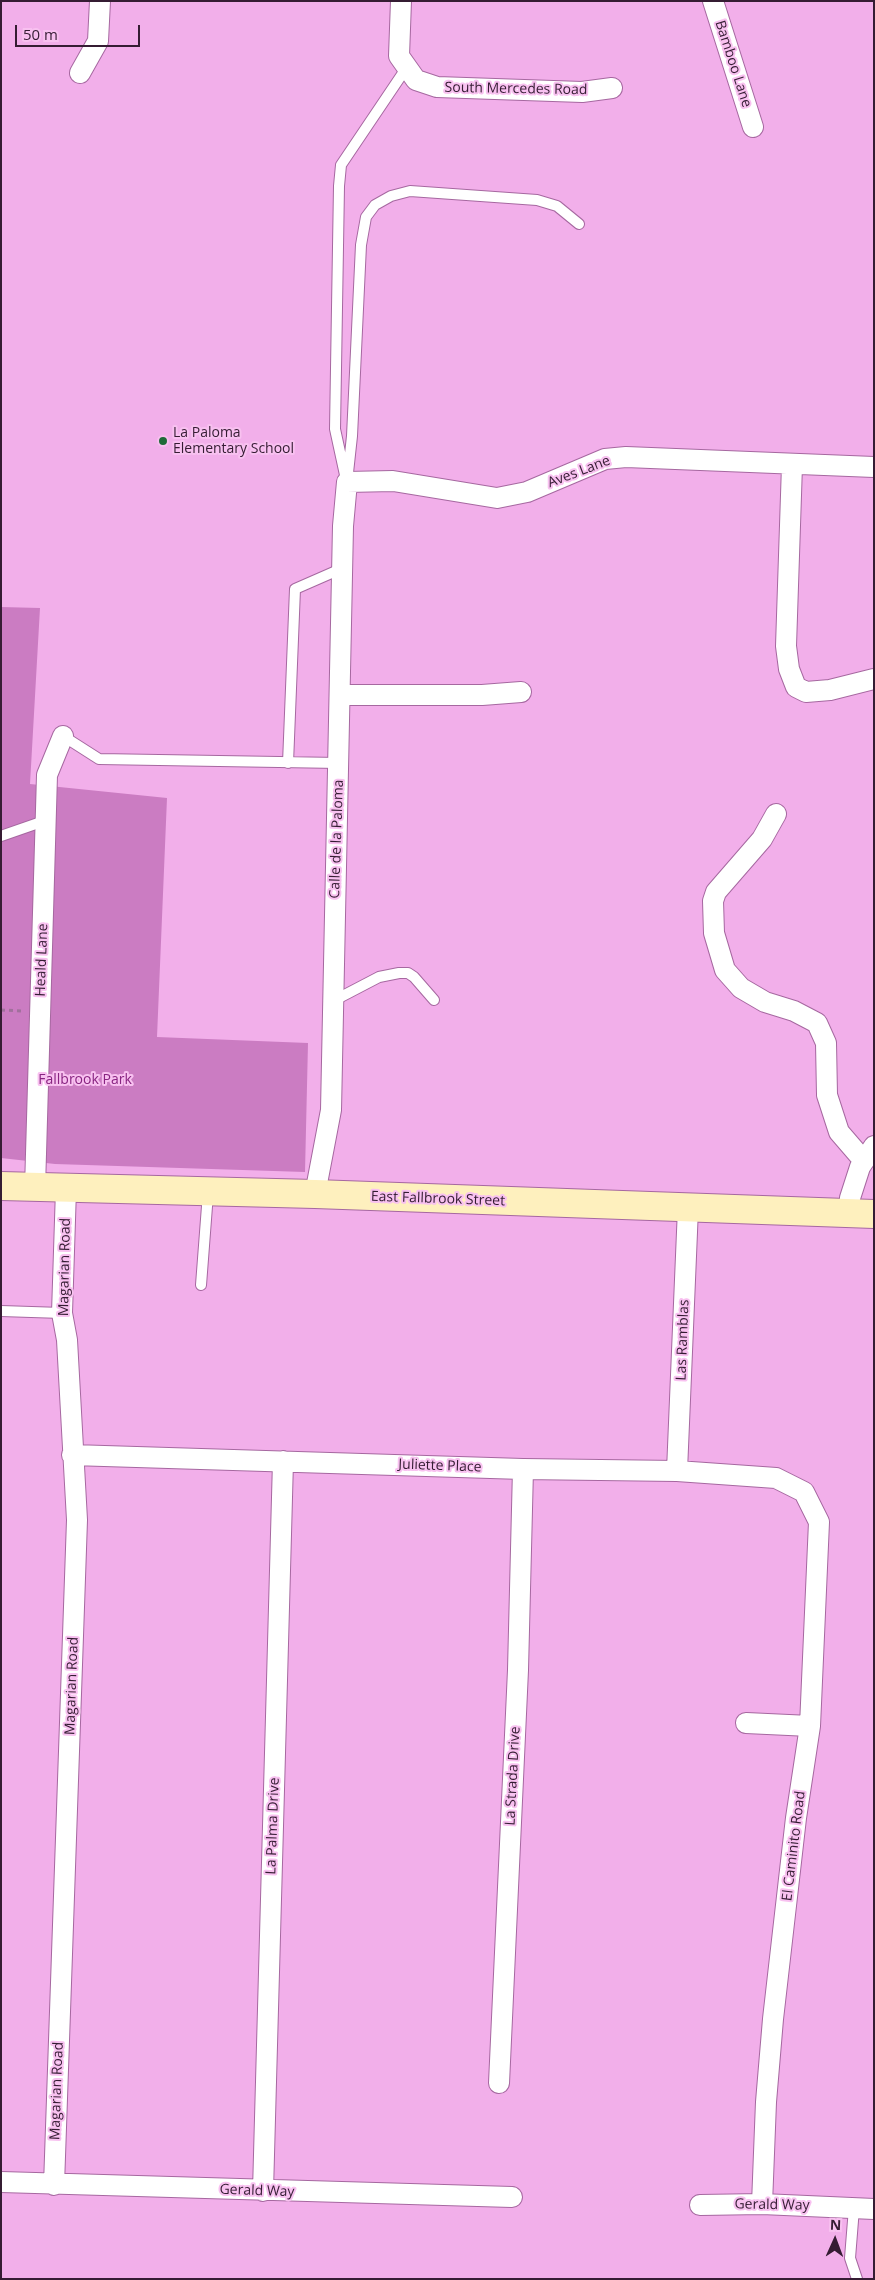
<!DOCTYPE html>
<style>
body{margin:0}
#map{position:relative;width:875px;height:2280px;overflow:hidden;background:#f2afea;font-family:"Open Sans",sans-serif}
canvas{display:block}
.frame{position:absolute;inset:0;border:2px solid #351c33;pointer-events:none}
.north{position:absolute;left:810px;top:2215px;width:50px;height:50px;-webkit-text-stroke:4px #f8c1f0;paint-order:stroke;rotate:2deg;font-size:14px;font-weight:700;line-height:20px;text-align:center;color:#351c33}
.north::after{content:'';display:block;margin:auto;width:18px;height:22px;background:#351c33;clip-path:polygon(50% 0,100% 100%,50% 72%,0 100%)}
.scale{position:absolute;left:15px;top:25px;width:125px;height:22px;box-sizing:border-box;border:2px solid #351c33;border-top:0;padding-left:6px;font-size:15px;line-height:18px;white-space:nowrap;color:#351c33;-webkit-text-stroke:4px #f8c1f0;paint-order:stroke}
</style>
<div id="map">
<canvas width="875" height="2280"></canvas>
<div class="frame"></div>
<div class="north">N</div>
<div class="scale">50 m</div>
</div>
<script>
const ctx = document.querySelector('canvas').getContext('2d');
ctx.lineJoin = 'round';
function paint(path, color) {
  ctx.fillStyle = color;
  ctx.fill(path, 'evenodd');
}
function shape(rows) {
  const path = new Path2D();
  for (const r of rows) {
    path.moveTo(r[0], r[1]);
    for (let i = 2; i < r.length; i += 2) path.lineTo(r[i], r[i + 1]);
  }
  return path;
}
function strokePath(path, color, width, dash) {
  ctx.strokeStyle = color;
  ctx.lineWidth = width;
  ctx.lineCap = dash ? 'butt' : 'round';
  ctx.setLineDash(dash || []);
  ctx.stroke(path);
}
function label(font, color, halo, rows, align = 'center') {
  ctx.font = font + ' "Open Sans",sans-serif';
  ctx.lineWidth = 4;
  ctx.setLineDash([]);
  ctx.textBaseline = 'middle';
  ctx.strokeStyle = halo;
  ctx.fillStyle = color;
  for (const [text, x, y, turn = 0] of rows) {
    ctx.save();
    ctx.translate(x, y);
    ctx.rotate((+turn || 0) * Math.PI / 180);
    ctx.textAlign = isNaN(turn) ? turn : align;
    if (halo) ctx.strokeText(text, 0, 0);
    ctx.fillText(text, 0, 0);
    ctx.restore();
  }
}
paint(shape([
 [1,607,40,608,30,784,167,798,157,1037,308,1043,305,1172,55,1164,1,1158]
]), '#cb7cc2');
const lane = shape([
 [345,475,335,429,339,186,341,165,407,67],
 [347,482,352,436,361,245,366,217,375,205,391,196,410,191,537,200,557,206,579,224],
 [63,736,99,759,339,763],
 [288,763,295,589,343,568],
 [1,836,47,820],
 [333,1001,379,977,399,973,408,973,414,977,434,1000],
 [201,1285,208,1193],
 [1,1311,62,1313],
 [854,2208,850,2258,857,2279]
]);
const street = shape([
 [401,1,399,56,416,80,437,87,582,92,612,88],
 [713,1,753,127],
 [80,73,98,41,100,1],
 [792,465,786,646,789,669,796,687,806,692,830,690,874,679],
 [341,695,482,695,521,692],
 [776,814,762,839,716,892,713,901,714,933,725,970,741,988,765,1002,794,1011,817,1023,826,1043,827,1095,839,1132,864,1161],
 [35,1188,47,775,63,736],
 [315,1194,331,1110,343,526,347,482,393,481,497,498,527,492,605,459,626,457,874,467],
 [849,1213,850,1198,860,1167,874,1146],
 [72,1455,523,1469,677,1471,776,1478,804,1492,819,1522,810,1726,796,1818,773,2019,766,2102,762,2204],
 [677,1471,688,1208],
 [746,1723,810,1726],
 [499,2083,518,1670,523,1469],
 [1,2182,512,2197],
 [54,2185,77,1520,67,1340,62,1313,66,1189],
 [263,2191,283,1461],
 [700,2205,762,2204,874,2209]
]);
const secondary = shape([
 [1,1186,315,1194,874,1214]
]);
strokePath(lane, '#a668a0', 12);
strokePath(street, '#a668a0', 22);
strokePath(secondary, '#a668a0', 30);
strokePath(shape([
 [1,1010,23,1011]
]), '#a1709c', 3, [4, 4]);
strokePath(lane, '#fff', 10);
strokePath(street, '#fff', 20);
strokePath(secondary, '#fef0be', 28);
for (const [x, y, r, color] of [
 [163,441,5,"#1e6a38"]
]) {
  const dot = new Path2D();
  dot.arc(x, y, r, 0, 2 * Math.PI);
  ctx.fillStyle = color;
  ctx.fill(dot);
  strokePath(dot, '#f8c1f0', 2);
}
label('14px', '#351c33', '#f8c1f0', [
 ["Bamboo Lane",733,64,72],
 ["South Mercedes Road",516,89,1],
 ["Aves Lane",579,472,-21],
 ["Calle de la Paloma",337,839,-88],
 ["Heald Lane",42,960,-88],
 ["East Fallbrook Street",438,1199,2],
 ["Magarian Road",65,1267,-89],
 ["Las Ramblas",683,1340,-88],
 ["Juliette Place",440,1466,2],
 ["Magarian Road",72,1686,-88],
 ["La Strada Drive",513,1776,-87],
 ["La Palma Drive",273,1826,-88],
 ["El Caminito Road",794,1846,-83],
 ["Magarian Road",57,2091,-88],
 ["Gerald Way",257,2191,2],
 ["Gerald Way",772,2205,1]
]);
label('14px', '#351c33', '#f8c1f0', [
 ["La Paloma",173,433],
 ["Elementary School",173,449]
], 'left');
label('14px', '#882481', '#f8c1f0', [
 ["Fallbrook Park",85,1080]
]);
</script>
